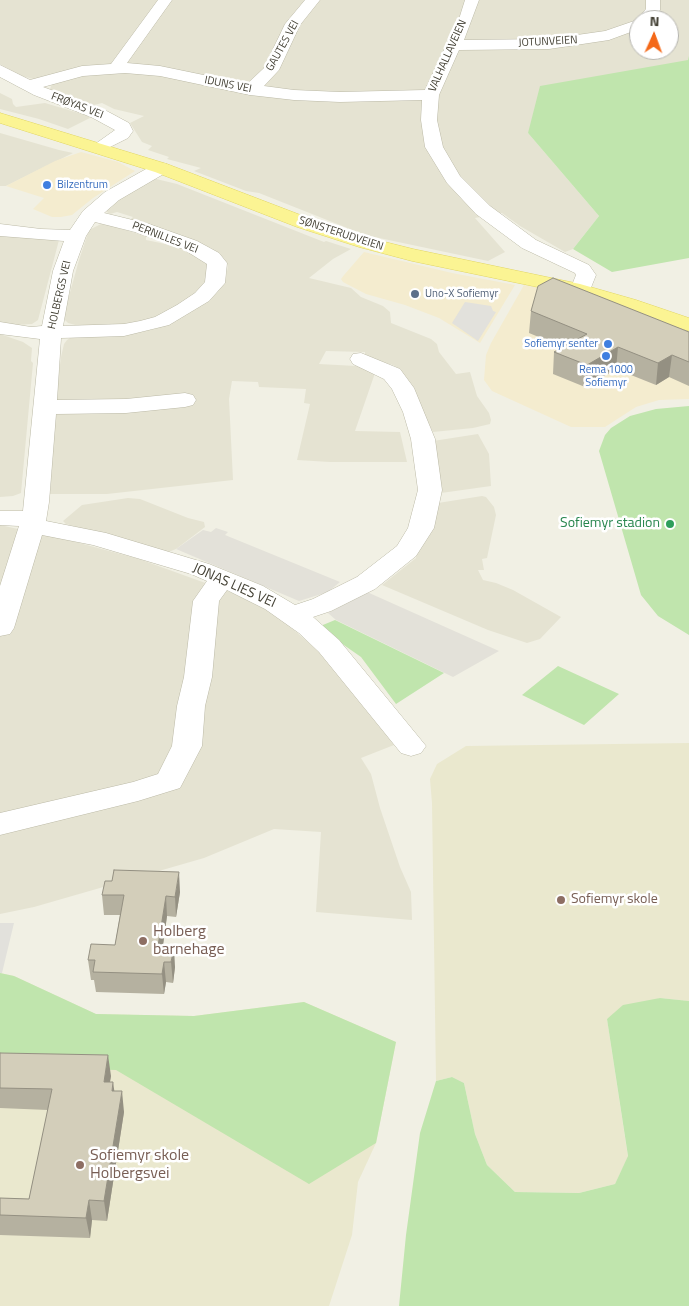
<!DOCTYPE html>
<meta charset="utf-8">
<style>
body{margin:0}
#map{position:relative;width:689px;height:1306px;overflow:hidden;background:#f1f0e4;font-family:"Titillium Web",sans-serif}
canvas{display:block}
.north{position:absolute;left:629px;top:10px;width:50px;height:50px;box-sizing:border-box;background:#fff;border:1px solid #b4b3ae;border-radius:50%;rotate:2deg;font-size:14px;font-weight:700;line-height:20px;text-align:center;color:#434034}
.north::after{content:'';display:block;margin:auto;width:18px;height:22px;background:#f46818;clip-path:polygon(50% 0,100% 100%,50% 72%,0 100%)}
</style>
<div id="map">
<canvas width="689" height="1306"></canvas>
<div class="north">N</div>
</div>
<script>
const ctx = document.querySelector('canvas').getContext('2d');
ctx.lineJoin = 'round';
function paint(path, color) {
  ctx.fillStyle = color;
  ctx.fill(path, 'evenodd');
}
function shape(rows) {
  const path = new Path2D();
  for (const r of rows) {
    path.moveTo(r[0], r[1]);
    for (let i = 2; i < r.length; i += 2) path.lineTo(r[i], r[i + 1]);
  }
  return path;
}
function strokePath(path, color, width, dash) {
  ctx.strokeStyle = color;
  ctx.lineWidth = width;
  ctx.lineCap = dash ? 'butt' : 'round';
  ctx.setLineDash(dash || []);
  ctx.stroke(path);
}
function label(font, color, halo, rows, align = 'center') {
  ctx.font = font + ' "Titillium Web",sans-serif';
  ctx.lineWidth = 5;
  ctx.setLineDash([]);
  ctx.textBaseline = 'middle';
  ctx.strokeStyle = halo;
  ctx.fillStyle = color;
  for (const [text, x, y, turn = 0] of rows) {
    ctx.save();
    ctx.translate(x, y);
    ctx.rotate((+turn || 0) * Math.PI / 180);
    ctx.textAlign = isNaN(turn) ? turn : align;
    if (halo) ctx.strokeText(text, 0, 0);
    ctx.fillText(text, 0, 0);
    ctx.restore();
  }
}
paint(shape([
 [0,0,689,0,689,60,528,133,599,216,573,249,565,252,520,226,502,213,475,218,505,252,488,261,365,235,259,193,246,191,194,171,201,168,167,159,169,157,148,150,152,146,142,142,130,123,144,116,114,109,102,103,90,106,54,92,50,89,52,84,22,76,0,64],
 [639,20,669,20,669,50,639,50],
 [0,93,12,99,13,104,16,107,45,103,92,117,68,129,39,119,0,109],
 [0,133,59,150,73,153,6,186,0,186],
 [152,178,177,184,324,242,326,241,351,249,333,259,309,278,351,288,361,297,383,306,390,312,391,323,431,339,437,344,439,352,456,374,470,372,477,396,489,413,491,420,490,424,473,428,433,432,400,369,393,365,368,358,365,356,365,352,326,351,319,364,356,366,372,370,375,373,355,431,400,432,407,462,330,462,297,460,310,404,304,403,306,389,259,387,258,382,232,381,229,399,233,480,107,494,50,494,55,418,57,414,55,401,61,357,64,344,67,340,70,338,136,333,155,329,180,317,222,285,226,278,228,265,211,248,130,220,133,217,117,212,110,214,107,212,106,210,118,198],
 [101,224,115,225,118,228,146,236,146,240,185,248,208,260,209,276,198,294,173,309,148,320,135,324,79,326,68,323,64,319,64,314,79,260,89,230],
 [0,235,59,240,38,320,32,324,16,325,0,323],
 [0,334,23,342,32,348,31,361,33,363,21,493,13,496,0,497],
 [478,434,489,454,491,486,441,493,433,441],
 [482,496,486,497,494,507,496,515,487,558,482,559,484,570,478,570,483,580,496,583,513,590,561,617,540,639,527,643,488,630,382,585,416,558,416,553,438,503],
 [128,498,140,499,188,518,204,522,205,527,176,549,166,553,66,524,63,521,82,505],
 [0,525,72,541,139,559,233,593,276,614,319,652,382,727,394,745,361,758,371,774,380,808,400,867,411,892,412,920,316,912,321,832,274,829,204,858,34,907,0,914]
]), '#e5e3d2');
paint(shape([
 [81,152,118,162,135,171,93,198,72,215,61,217,52,217,33,209,44,198,6,186,55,161],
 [364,252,452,273,515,285,480,343,439,318,405,305,366,294,343,282,341,279,344,275],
 [524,285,553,290,689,337,689,399,659,400,636,407,605,427,571,427,492,391,484,380,486,355,491,343]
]), '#f4eccf');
paint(shape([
 [216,528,228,532,225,535,340,582,328,592,299,601,176,549,203,530,211,532],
 [367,592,499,651,453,677,336,620,328,613]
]), '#e3e1d9');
paint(shape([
 [689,743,689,1001,660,998,607,1019,628,1157,615,1184,579,1193,515,1192,487,1165,475,1134,464,1083,452,1077,436,1081,432,803,430,779,437,764,466,746],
 [0,973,14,976,96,1014,194,1016,304,1002,396,1042,376,1143,358,1182,352,1235,329,1306,0,1306]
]), '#eae8ce');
paint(shape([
 [689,56,689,258,612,272,573,249,599,216,528,133,540,86,688,60],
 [689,406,689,635,658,616,641,595,599,451,605,435,611,428,630,416,656,409],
 [335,620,444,673,396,704,361,657,318,627],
 [558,666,619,694,584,725,522,695],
 [0,973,14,976,96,1014,194,1016,304,1002,396,1042,376,1143,309,1184,116,1070,0,1067],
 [660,998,689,1001,689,1306,399,1306,406,1235,420,1133,436,1081,452,1077,464,1083,475,1134,487,1165,515,1192,579,1193,615,1184,628,1156,607,1019,623,1005]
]), '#c0e5ad');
paint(shape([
 [465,302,491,306,493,311,496,312,478,341,452,323],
 [0,923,14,923,2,973,0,973]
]), '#e2e1dc');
const minor = shape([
 [158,0,172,0,127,63,160,66,247,84,264,68,285,24,305,0,320,0,300,25,279,70,264,86,294,90,340,92,425,90,460,16,465,0,479,0,464,40,549,39,605,31,637,20,646,9,646,0,660,0,660,10,652,20,639,20,639,29,609,40,549,49,459,50,439,95,437,120,443,147,460,176,490,206,536,240,589,265,596,275,590,290,587,294,580,296,573,294,570,290,576,275,575,273,522,248,476,214,447,183,425,147,421,120,422,100,340,102,294,100,250,95,160,76,125,73,83,76,43,87,103,109,129,123,133,131,128,138,100,152,94,151,91,147,115,130,91,117,34,95,0,77,0,65,30,80,82,66,111,64,158,0],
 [161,163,167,164,170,168,167,172,119,200,104,213,149,224,197,241,219,253,227,263,225,283,209,301,169,325,124,336,61,338,57,400,126,399,185,393,193,395,196,400,193,405,185,407,126,413,56,414,49,502,46,521,106,533,209,564,263,586,295,605,313,599,357,577,397,546,408,528,418,490,411,439,403,412,392,389,384,379,353,364,350,359,353,354,361,353,400,369,414,388,435,439,442,490,434,528,416,556,375,589,331,611,313,617,339,640,426,746,421,753,411,756,401,753,319,652,299,633,265,609,227,590,219,601,212,677,205,706,202,746,180,788,138,801,0,835,0,813,133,782,158,774,172,746,177,706,184,677,193,601,207,581,191,574,93,545,42,535,14,628,10,634,0,636,0,586,19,526,0,525,0,511,23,511,40,339,0,334,0,322,31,327,42,326,53,271,64,241,0,236,0,224,41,229,70,230,83,211,105,192,155,164,161,163],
 [95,222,135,232,183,249,207,264,205,282,195,293,177,305,155,317,140,321,124,324,63,326,73,271,86,236,95,222]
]);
const major = shape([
 [0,113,167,164,311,219,373,239,413,249,580,284,636,300,689,318,689,331,576,295,412,261,359,247,297,227,155,172,0,123,0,113]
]);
strokePath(minor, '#bcbaa7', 1);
strokePath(major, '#e0d563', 1);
paint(minor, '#fff');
paint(major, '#fbf493');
paint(shape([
 [531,311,689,332,689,386,669,377,656,385,616,369,585,387,553,374,554,352,563,347,529,333],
 [180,892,176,917,167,916,163,946,175,967,173,983,166,982,164,994,96,992,94,980,91,980,88,960,115,945,120,915,104,915,102,895],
 [0,1053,111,1076,110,1082,124,1112,107,1221,92,1220,90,1238,0,1235,0,1198,29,1199,48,1110,0,1108]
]), '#b5b1a0');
paint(shape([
 [618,347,616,369,585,387,587,365],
 [672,355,669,377,656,385,658,363],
 [179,872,180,892,176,917,175,897],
 [166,896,167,916,160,966,158,946],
 [174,947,175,967,173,983,171,962],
 [164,962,166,982,164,994,162,974],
 [108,1055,111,1076,106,1102,104,1082],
 [113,1082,116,1102,112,1091],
 [122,1091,124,1112,107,1221,104,1201],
 [89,1200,92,1220,90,1238,86,1218]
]), '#949082');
const building = shape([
 [553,278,689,332,689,362,672,355,658,363,618,347,587,365,554,352,587,334,531,311,538,286,553,278],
 [114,870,179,872,175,897,166,896,158,946,174,947,171,962,164,962,162,974,93,972,95,960,88,960,91,944,115,945,124,895,102,895,105,881,112,881,114,870],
 [0,1053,108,1055,104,1082,113,1082,112,1091,122,1091,104,1201,89,1200,86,1218,0,1215,0,1198,29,1199,52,1089,0,1088,0,1053]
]);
paint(building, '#d3ceba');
strokePath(building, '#949082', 1);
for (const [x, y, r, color] of [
 [47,185,5,"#3f7fe0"],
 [415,294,5,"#5c6f8a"],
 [608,344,5,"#3f7fe0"],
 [606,356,5,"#3f7fe0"],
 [670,524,5,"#2e9e5b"],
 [561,900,5,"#8d6e63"],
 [143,941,5,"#8d6e63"],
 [80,1165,5,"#8d6e63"]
]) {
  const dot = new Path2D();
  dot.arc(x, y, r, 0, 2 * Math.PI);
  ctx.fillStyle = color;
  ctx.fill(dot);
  strokePath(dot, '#fff', 2);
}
label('11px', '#434034', '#fff', [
 ["JOTUNVEIEN",548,42,-3],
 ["GAUTES VEI",283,46,-61],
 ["VALHALLAVEIEN",448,56,-66],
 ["IDUNS VEI",228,85,11],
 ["FRØYAS VEI",77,106,21],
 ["SØNSTERUDVEIEN",341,234,18],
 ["PERNILLES VEI",165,238,21],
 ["HOLBERGS VEI",60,295,-77]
]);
label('11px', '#366cbe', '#fff', [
 ["Bilzentrum",57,185],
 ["Sofiemyr senter",598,344,"right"],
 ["Rema 1000",606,370,"center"],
 ["Sofiemyr",606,383,"center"]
], 'left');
label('11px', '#4e5e75', '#fff', [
 ["Uno-X Sofiemyr",425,294]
], 'left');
label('14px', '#27864d', '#fff', [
 ["Sofiemyr stadion",660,524]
], 'right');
label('14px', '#434034', '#fff', [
 ["JONAS LIES VEI",234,586,24]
]);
label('14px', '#785e54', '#fff', [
 ["Sofiemyr skole",571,900]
], 'left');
label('16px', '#785e54', '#fff', [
 ["Holberg",153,932],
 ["barnehage",153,950],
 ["Sofiemyr skole",90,1156],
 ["Holbergsvei",90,1174]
], 'left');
</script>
